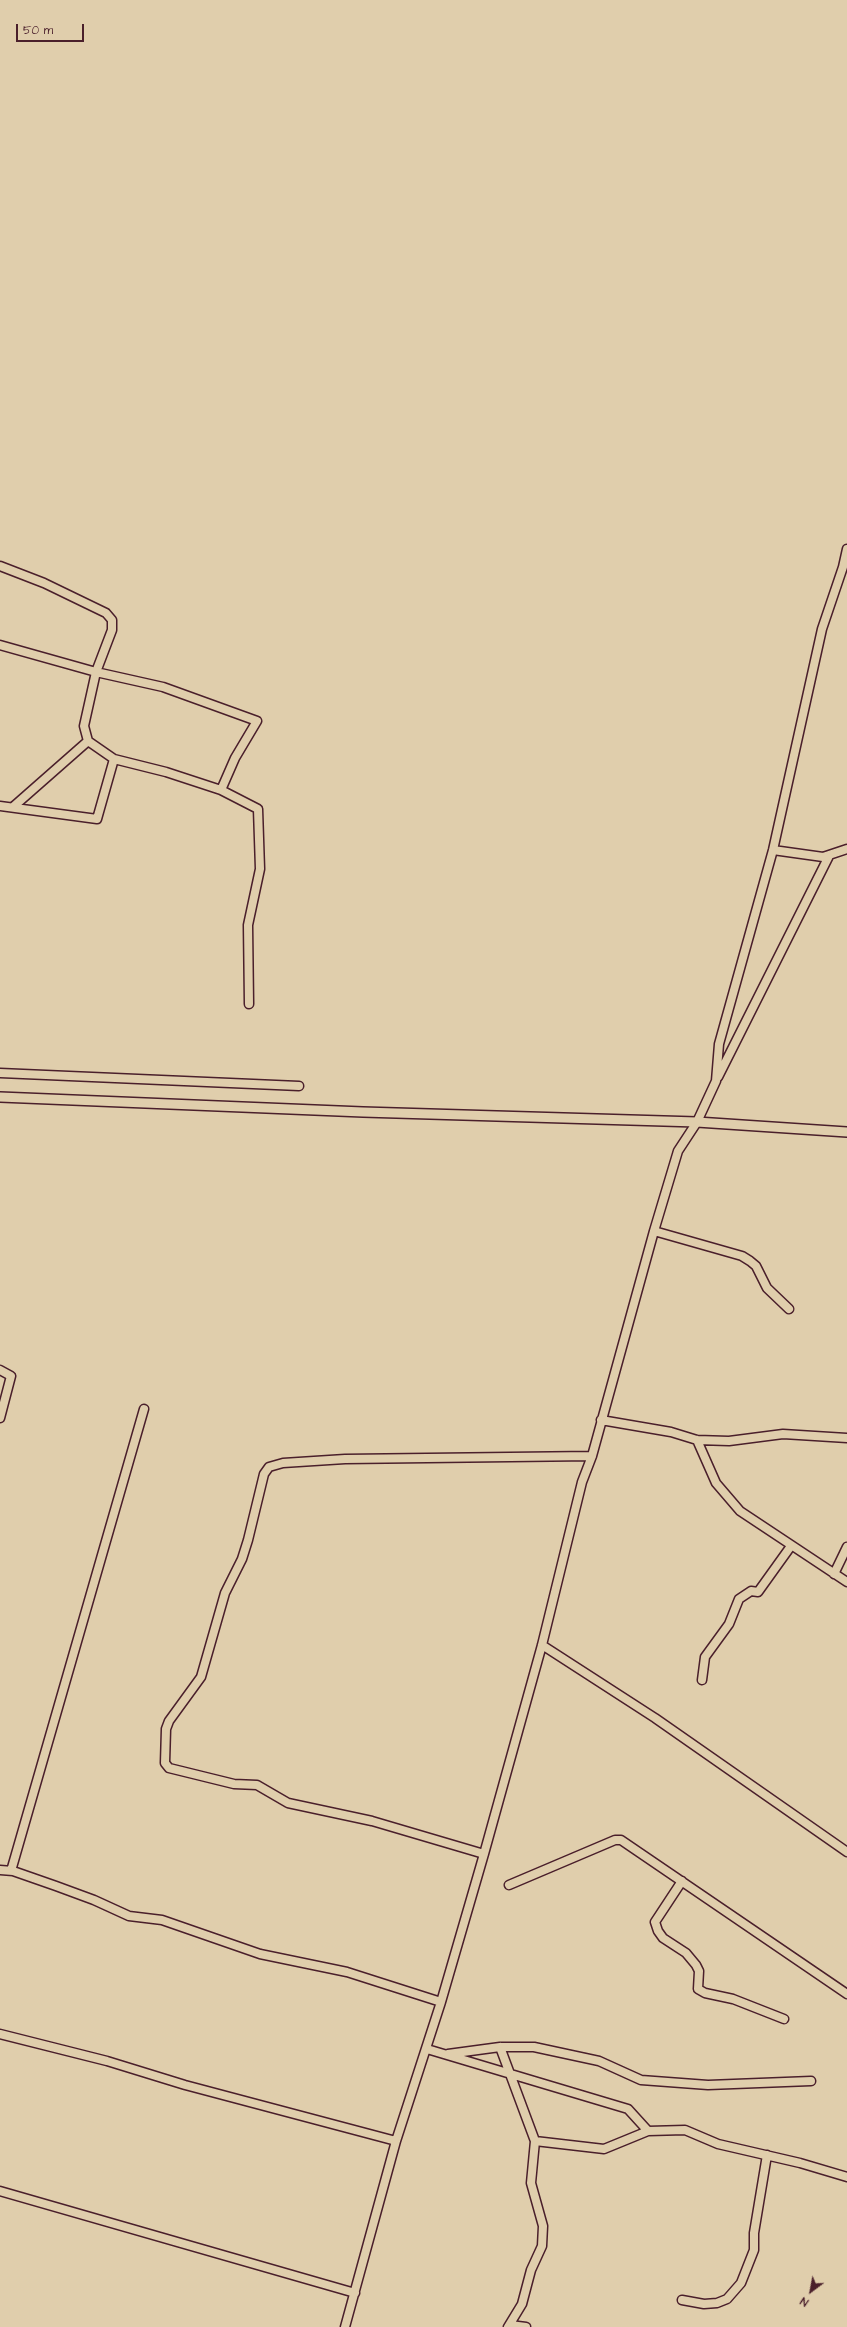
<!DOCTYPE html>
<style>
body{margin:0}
#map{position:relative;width:847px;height:2327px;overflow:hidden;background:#e0ceac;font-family:"Architects Daughter",sans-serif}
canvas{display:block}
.north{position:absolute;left:791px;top:2271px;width:40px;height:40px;-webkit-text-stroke:3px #e0ceac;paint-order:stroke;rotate:212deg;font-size:11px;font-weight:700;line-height:16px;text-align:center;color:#4a1f2b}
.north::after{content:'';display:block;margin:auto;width:14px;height:18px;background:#4a1f2b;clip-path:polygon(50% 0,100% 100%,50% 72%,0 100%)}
.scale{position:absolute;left:16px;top:24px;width:68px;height:18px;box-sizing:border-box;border:2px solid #4a1f2b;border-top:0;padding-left:5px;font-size:12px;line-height:14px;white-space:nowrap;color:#4a1f2b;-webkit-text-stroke:3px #e0ceac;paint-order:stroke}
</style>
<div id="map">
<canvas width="847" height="2327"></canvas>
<div class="north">N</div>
<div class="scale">50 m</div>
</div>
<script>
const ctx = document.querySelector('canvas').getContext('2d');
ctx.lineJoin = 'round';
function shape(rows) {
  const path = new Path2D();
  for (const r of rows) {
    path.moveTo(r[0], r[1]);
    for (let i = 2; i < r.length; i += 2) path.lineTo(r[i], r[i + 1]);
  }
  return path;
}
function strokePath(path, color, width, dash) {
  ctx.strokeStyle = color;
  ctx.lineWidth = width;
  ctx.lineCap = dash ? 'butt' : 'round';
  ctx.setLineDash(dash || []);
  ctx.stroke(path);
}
const minor = shape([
 [0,566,44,583,106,613,112,620,112,630,96,672,84,726,88,741,114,759,166,772,221,790,258,809,260,869,248,925,249,1004],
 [0,645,96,672,163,687,257,721,235,758,221,790],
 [0,806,97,819,114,759],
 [13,807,88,741],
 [773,850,823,857,847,849],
 [0,1073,299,1086],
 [718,1077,829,856],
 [654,1231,742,1256,750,1261,756,1266,767,1288,789,1309],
 [0,1370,11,1376,0,1418],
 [601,1420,671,1432,697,1440,729,1441,783,1434,847,1438],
 [697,1440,716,1483,740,1511,847,1582],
 [834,1574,847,1547],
 [542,1645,655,1718,847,1852],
 [702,1680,705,1657,729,1624,739,1599,751,1591,758,1592,791,1546],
 [484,1854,372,1821,288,1803,257,1785,234,1784,169,1768,165,1763,166,1729,169,1721,201,1677,225,1593,242,1559,248,1540,264,1474,269,1467,283,1463,345,1459,592,1456],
 [0,1870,13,1871,56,1886,94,1900,129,1916,162,1920,260,1954,347,1972,441,2002],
 [11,1871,144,1409],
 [682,1881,655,1922,658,1931,663,1938,686,1953,696,1965,699,1971,698,1989,705,1993,733,1999,784,2019],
 [509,1885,615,1840,621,1840,847,1994],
 [0,2034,107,2061,185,2085,396,2141],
 [500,2047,535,2141,531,2183,543,2226,542,2246,531,2270,522,2304,508,2327],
 [427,2049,628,2109,648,2131,685,2130,718,2144,800,2163,847,2177],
 [448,2054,500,2047,534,2047,599,2061,641,2080,708,2085,811,2081],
 [535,2141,604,2149,648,2131],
 [0,2191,355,2293],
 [682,2300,704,2304,717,2303,727,2299,741,2283,754,2250,754,2233,767,2155],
 [510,2325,526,2327],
 [345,2327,396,2141,441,2002,484,1854,542,1645,582,1482,592,1456,654,1231,678,1151,697,1122,716,1081,719,1044,773,850,822,629,843,567,847,549]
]);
const tertiary = shape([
 [0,1097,363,1112,697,1122,847,1132]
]);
strokePath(minor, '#4a1f2b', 11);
strokePath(tertiary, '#4a1f2b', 12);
strokePath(minor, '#e0ceac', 8);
strokePath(tertiary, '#e0ceac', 9);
</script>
